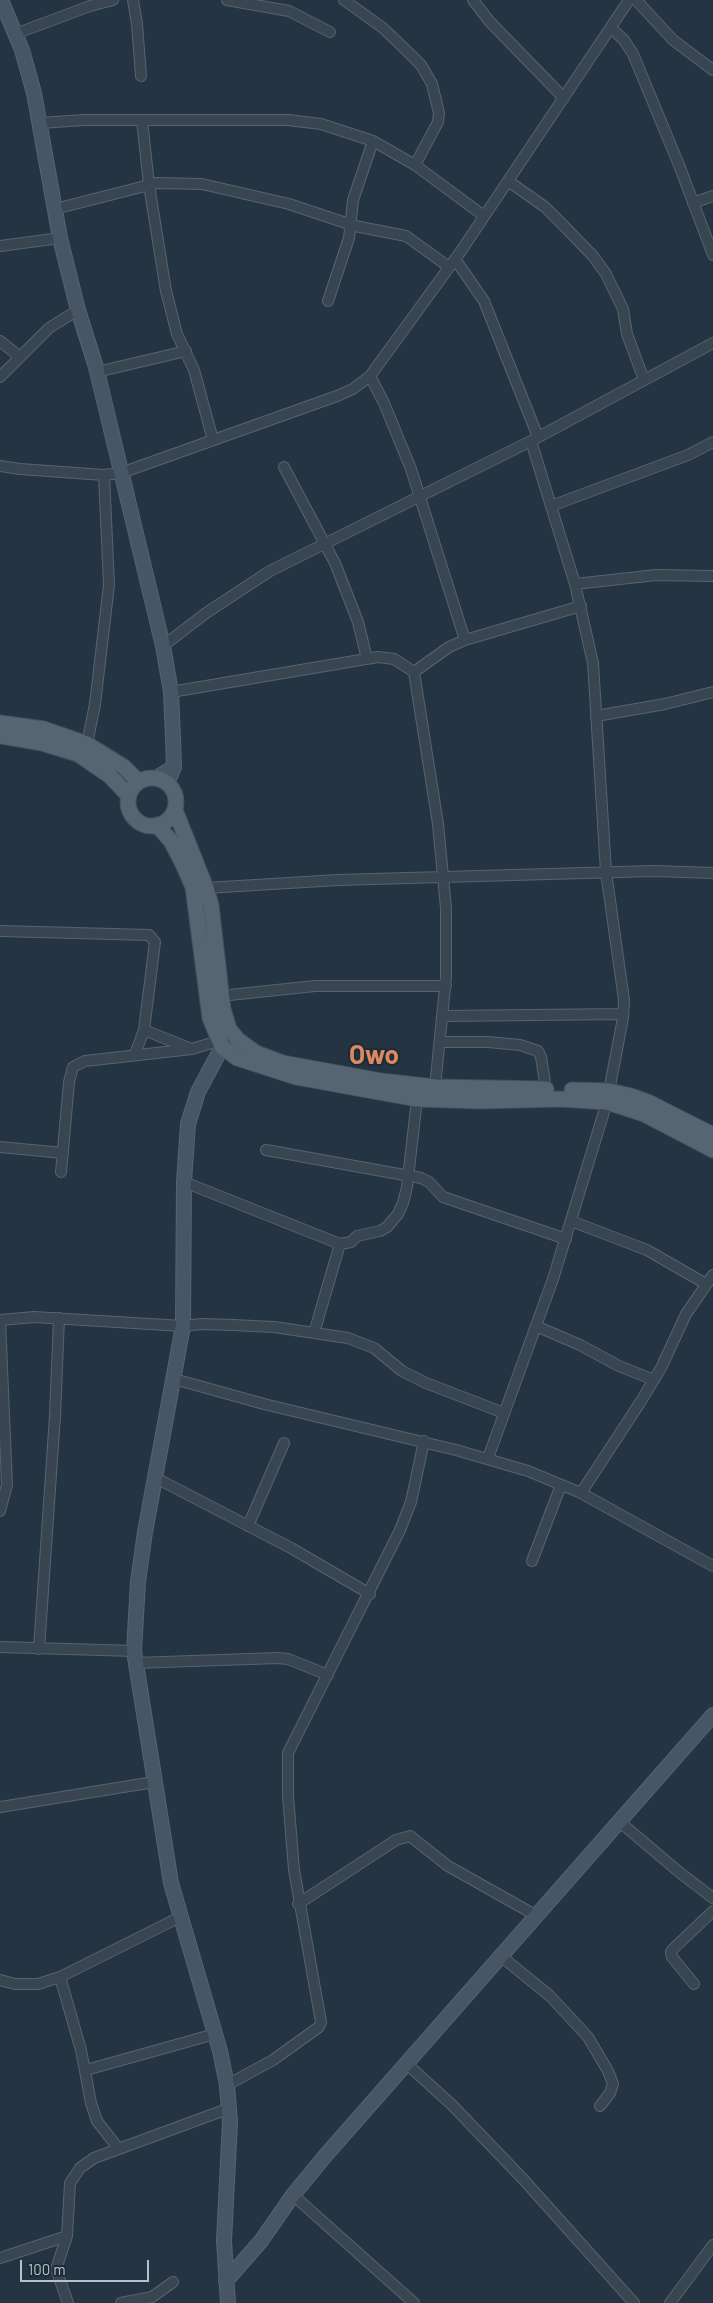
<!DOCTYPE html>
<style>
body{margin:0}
#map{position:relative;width:713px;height:2303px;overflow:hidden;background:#243442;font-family:Barlow,sans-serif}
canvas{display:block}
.scale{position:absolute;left:20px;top:2260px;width:129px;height:22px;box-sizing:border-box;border:2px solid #b6c1cc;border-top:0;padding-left:6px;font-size:15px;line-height:18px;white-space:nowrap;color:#b6c1cc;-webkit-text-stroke:4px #1d2b37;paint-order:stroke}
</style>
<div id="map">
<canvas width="713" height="2303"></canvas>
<div class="scale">100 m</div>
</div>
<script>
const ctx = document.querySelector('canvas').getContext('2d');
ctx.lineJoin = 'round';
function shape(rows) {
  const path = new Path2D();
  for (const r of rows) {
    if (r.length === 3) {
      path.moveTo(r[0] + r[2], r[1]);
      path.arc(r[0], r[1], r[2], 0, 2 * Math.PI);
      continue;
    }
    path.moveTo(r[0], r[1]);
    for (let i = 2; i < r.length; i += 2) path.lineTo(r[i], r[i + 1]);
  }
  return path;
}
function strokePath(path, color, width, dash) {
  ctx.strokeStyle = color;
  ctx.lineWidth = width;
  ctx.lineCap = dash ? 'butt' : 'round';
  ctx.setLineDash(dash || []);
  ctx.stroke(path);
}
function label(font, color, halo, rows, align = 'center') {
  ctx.font = font + ' Barlow,sans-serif';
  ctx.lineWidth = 4;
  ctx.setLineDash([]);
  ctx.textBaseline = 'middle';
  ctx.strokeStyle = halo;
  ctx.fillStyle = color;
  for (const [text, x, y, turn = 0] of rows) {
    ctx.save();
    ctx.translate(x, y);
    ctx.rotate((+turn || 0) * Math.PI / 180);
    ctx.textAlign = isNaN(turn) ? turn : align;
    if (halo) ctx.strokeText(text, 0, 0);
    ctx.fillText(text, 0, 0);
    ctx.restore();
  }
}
const street = shape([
 [133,0,137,24,141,76],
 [227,0,289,11,330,32],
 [344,0,383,28,410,54,421,65,432,84,439,113,438,122,415,165],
 [473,0,490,22,564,98],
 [636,0,673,40,713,70],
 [611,28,624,40,633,54,679,165,713,255],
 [15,34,90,6,113,0],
 [142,120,149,185,166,291,177,334,194,370,213,440],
 [40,123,84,120,288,120,321,124,373,141,415,165,484,216],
 [508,181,545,207,562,224,593,256,606,274,623,309,627,334,644,380],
 [693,203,713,196],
 [55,209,157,183,202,184,289,204,355,226,406,236,449,267],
 [0,246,60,238],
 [455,259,484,301,538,437],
 [328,301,349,238,353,200,373,141],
 [0,341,20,357],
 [97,372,186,351],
 [370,376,384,403,411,469,465,640],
 [0,377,49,328,78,310],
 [531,441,575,584,593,663,606,872,624,1000,623,1018,609,1091],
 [0,466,20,469,104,475,121,473,337,396,353,389,370,376,461,251,629,0],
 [284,467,335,563,358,622,367,659],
 [551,506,688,455,713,442],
 [575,584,656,575,713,576],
 [163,646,206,613,270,571,531,441,713,343],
 [414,672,449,647,465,640,581,606],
 [171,692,378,657,394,659,414,672,438,824,446,908,446,977,435,1087],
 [596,716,665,704,713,692],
 [87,744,95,704,109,585,104,475],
 [206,888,338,880,654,871,713,873],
 [0,931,149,935,155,942,144,1030,135,1054],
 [220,996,315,986,446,986],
 [443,1016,623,1014],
 [144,1030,189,1048],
 [441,1042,488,1042,520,1045,538,1051,541,1057,546,1089],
 [0,1147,63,1153],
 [266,1150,421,1178,429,1182,443,1197,566,1239],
 [61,1172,69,1082,73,1067,85,1061,192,1049,218,1041],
 [184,1182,340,1244,351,1242,357,1236,380,1231,387,1227,398,1214,403,1203,407,1187,417,1099],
 [571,1221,647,1250,706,1284],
 [0,1320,34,1317,183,1326,202,1324,233,1325,274,1327,348,1338,374,1348,402,1371,426,1383,504,1413],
 [536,1326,580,1345,619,1366,654,1380],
 [314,1333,340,1244],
 [174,1379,264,1404,456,1450,528,1471,581,1493,713,1566],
 [488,1458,553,1279,607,1102],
 [154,1477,291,1548,370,1594],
 [581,1493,641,1401,661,1368,686,1314,713,1275],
 [0,1511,7,1485,0,1320],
 [248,1526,284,1443],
 [532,1561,561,1485],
 [0,1647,134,1651],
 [39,1649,55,1416,59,1318],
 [135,1663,278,1658,288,1659,328,1675],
 [0,1807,154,1782],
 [620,1822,679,1872,713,1898],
 [298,1904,396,1840,410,1836,448,1866,537,1916],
 [502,1957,550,1996,588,2037,608,2071,613,2084,610,2093,600,2106],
 [60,1977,81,2050,91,2103,97,2121,118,2148],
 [0,1980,15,1984,38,1984,60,1977,180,1917],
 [694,1984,672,1957,671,1952,673,1949,713,1911],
 [407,2064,452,2105,523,2179,634,2303],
 [86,2070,215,2034],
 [227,2085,273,2060,319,2027,321,2022,294,1870,288,1796,288,1753,400,1530,411,1502,424,1441],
 [293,2195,414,2303],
 [0,2258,67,2236],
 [68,2303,56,2269,67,2236,70,2183,80,2168,94,2158,230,2108],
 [121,2303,152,2297,173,2282],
 [670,2303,713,2245]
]);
const secondary = shape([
 [1,0,22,50,34,93,60,238,78,310,96,367,163,646,171,692,173,738,174,767,167,783],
 [156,778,174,767],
 [222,1047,198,1092,188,1124,184,1182,183,1326,145,1532,138,1582,134,1651,171,1883,220,2051,227,2085,230,2122,224,2241,228,2303],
 [226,2281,261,2241,293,2195,325,2156,713,1715]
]);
const primary = shape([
 [0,723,44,729,87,744,124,767,139,782],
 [0,736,42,743,78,754,110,776,129,796],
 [152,802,24],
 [175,810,206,888,211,905,223,1009,229,1029,238,1040,256,1053,283,1063,381,1081,435,1087,546,1089],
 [157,825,171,841,183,864,193,887,210,1018,222,1047,237,1058,296,1077,417,1099,481,1101,560,1099,607,1102,644,1114,713,1150],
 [572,1090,609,1091,631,1096,648,1102,713,1135]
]);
strokePath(street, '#57646f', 12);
strokePath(secondary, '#57646f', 16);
strokePath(primary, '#434f5b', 17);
strokePath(street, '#394652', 10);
strokePath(secondary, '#475565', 14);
strokePath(primary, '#576572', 15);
label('bold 26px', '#dc8961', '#1d2b37', [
 ["Owo",374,1055]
]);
</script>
